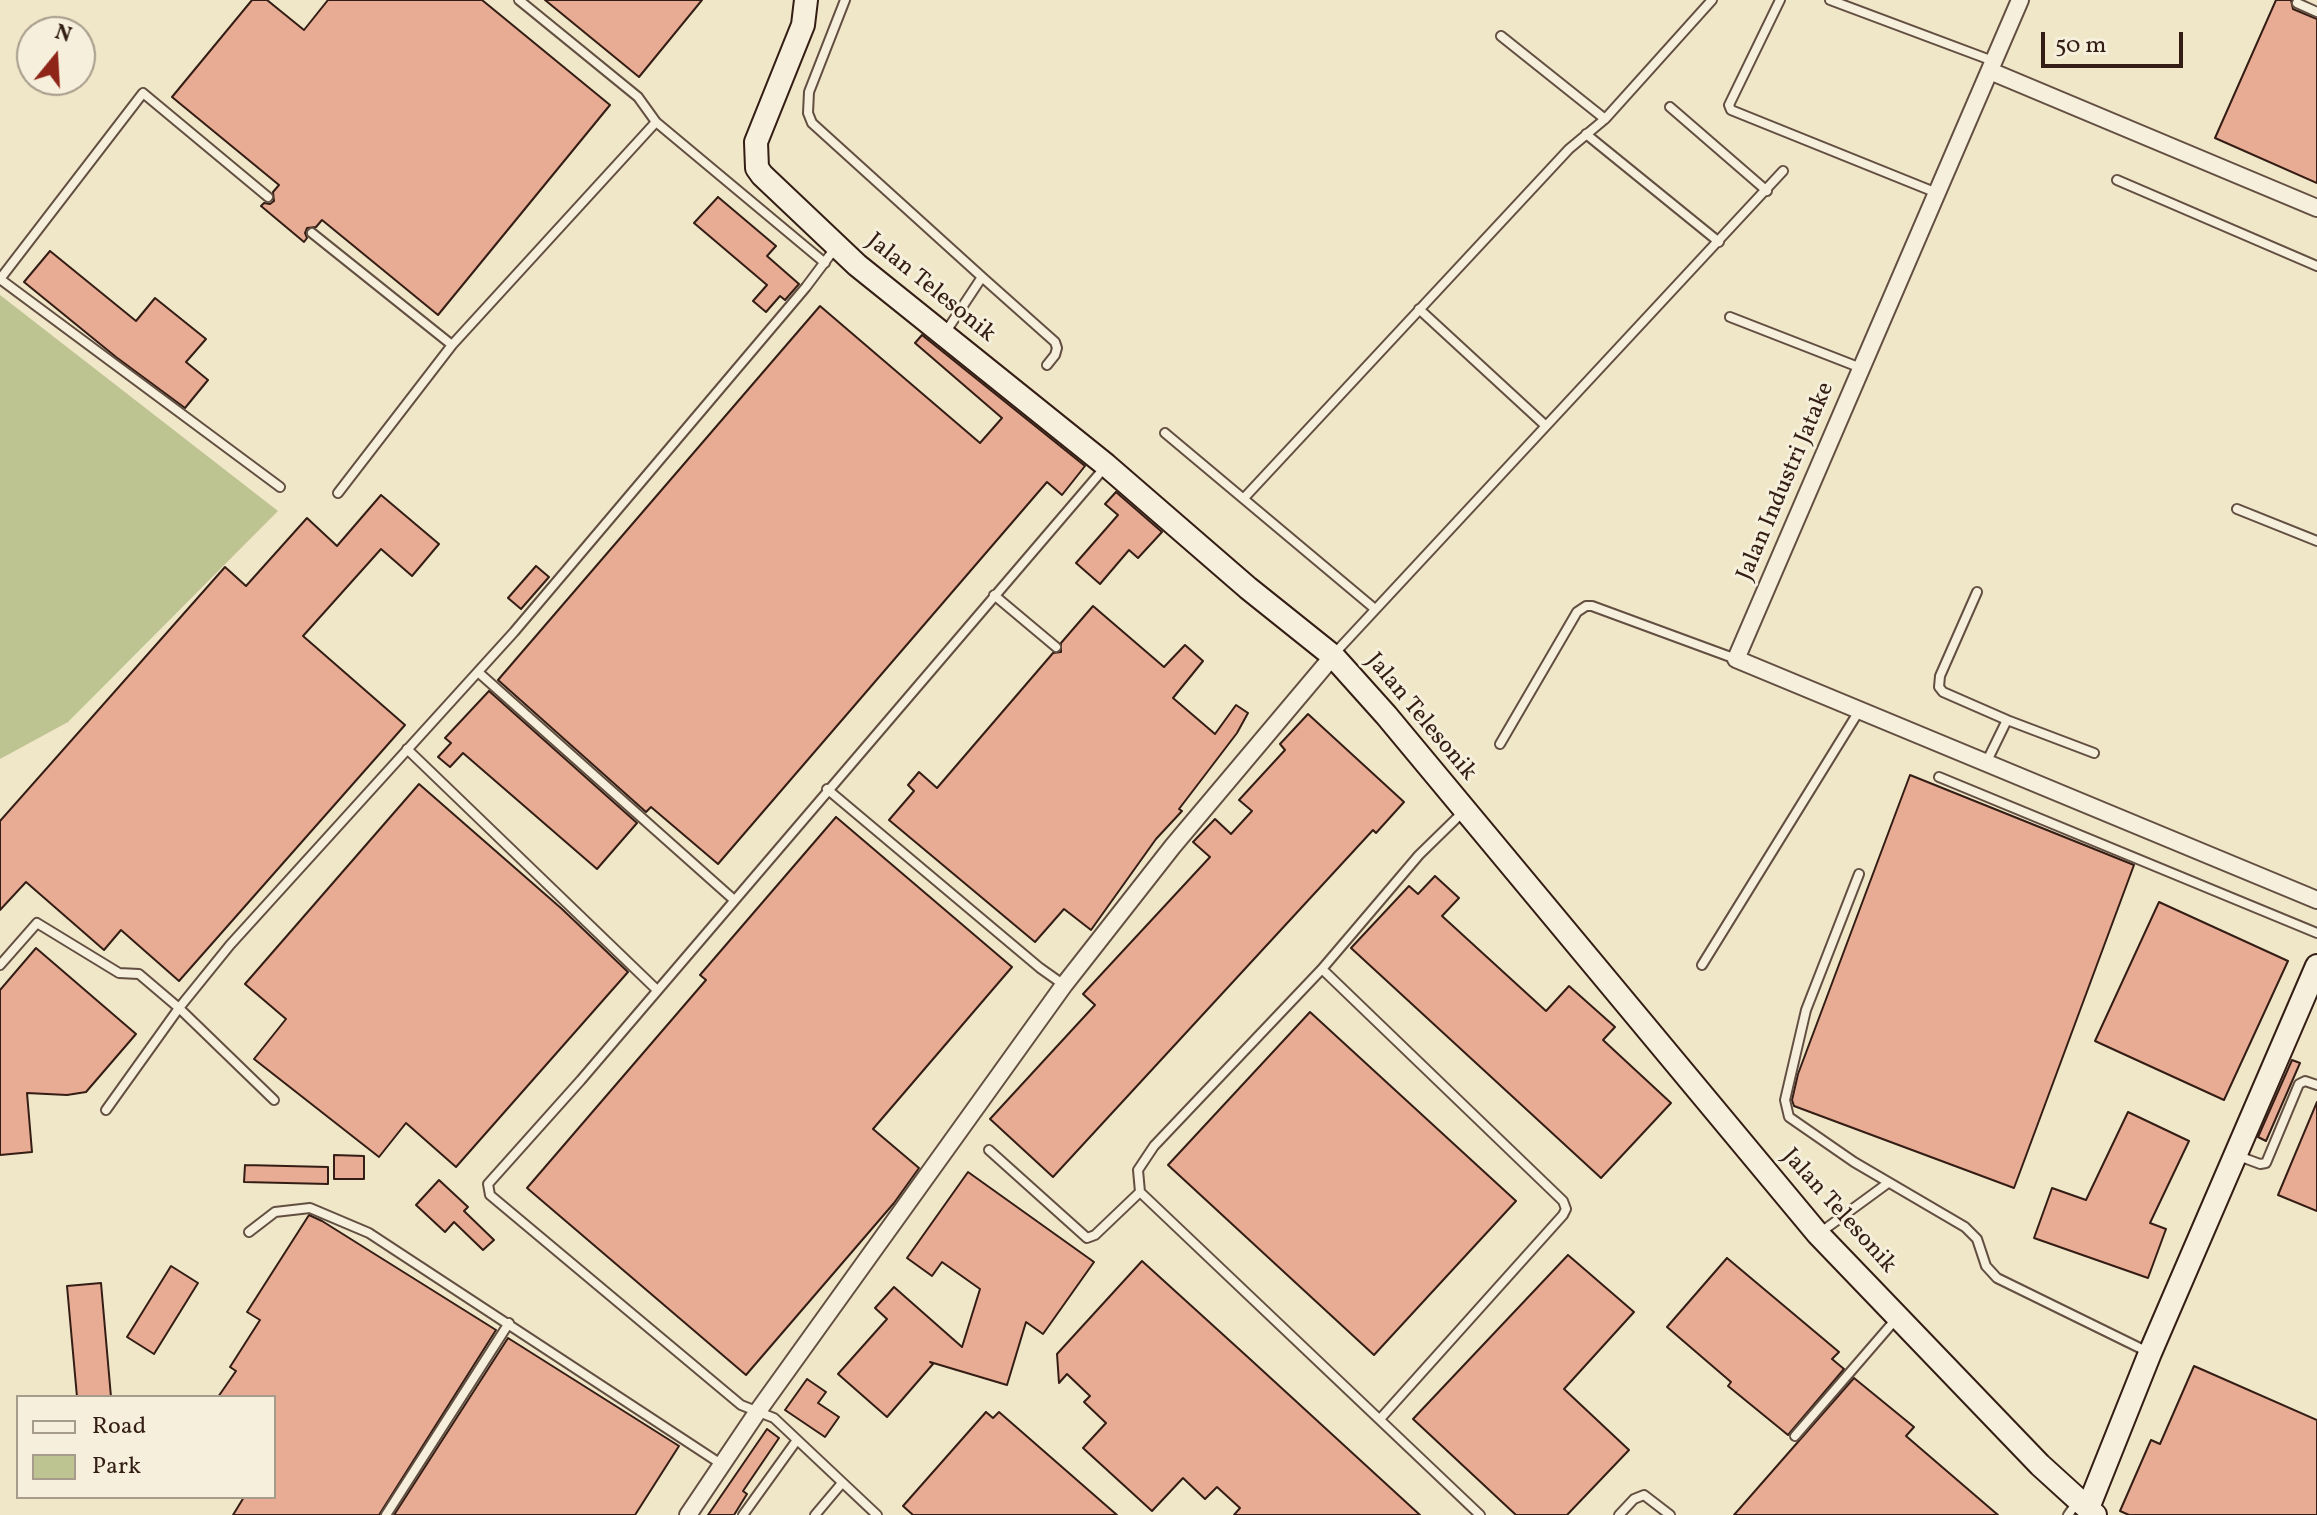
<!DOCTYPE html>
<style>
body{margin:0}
#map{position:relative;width:2317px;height:1515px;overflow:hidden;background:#f0e6c8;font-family:Vollkorn,serif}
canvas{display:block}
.legend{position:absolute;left:16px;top:1395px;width:260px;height:104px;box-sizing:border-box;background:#f5efdb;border:2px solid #a79b8b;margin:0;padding:10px 14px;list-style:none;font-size:24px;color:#331d14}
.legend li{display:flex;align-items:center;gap:16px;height:40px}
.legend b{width:40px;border:2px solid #a79b8b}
.north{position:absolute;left:16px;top:16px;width:80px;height:80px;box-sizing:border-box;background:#f5efdb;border:2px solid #a79b8b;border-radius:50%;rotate:18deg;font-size:22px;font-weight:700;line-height:32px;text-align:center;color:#331d14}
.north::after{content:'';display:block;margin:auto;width:28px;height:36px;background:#8f2418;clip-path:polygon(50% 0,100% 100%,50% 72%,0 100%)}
.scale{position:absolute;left:2041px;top:32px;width:142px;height:36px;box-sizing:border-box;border:4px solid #331d14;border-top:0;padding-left:10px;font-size:24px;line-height:28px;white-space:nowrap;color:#331d14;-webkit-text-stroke:6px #f5efdb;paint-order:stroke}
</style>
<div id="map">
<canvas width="2317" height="1515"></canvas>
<ul class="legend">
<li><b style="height:10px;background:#f5efdb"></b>Road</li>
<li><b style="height:22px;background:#bec392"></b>Park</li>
</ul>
<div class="north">N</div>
<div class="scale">50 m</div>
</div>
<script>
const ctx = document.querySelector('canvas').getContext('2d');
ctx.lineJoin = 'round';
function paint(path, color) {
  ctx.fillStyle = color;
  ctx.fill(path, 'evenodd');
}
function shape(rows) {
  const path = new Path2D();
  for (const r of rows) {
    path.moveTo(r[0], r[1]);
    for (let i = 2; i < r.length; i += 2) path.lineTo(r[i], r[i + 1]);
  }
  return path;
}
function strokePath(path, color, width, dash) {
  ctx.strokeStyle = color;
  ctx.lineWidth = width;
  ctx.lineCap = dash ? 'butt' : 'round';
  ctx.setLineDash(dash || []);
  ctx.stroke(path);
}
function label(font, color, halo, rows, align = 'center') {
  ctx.font = font + ' Vollkorn,serif';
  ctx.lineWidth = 6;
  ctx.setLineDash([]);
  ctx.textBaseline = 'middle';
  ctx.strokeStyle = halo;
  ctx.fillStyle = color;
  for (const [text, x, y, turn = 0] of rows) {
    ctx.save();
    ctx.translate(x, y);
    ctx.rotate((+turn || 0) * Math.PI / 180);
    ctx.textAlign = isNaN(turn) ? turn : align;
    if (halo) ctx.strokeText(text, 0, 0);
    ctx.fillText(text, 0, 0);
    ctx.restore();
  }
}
paint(shape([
 [0,295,278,511,68,722,0,759]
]), '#bec392');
const building = shape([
 [252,0,267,0,304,30,328,0,482,0,610,105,438,315,322,220,316,227,307,228,305,233,307,238,304,242,261,206,264,203,270,204,274,201,273,192,279,185,172,97,252,0],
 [545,0,702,0,639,77,545,0],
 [2276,0,2291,0,2293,9,2317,19,2317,183,2215,138,2276,0],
 [718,197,776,246,767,256,799,284,785,300,780,296,766,312,753,301,767,285,694,223,718,197],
 [50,251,136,321,155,298,206,339,186,362,208,380,185,408,116,357,24,282,50,251],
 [820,306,980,443,1002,418,915,343,922,335,1085,466,1062,495,1047,482,718,864,651,807,646,812,498,680,820,306],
 [1116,492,1162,532,1138,558,1129,550,1100,584,1076,563,1118,515,1105,504,1116,492],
 [381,495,439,544,412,576,381,549,303,636,405,725,179,981,121,930,104,950,26,882,0,910,0,821,225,567,246,586,307,518,337,546,381,495],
 [536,566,549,577,521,609,508,598,536,566],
 [1093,606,1164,667,1185,645,1203,661,1173,698,1215,734,1236,705,1248,713,1237,733,1179,809,1182,811,1156,839,1091,930,1064,909,1035,942,889,820,914,791,908,785,919,772,937,788,1053,653,1061,652,1061,643,1093,606],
 [489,691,637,823,597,869,463,753,450,767,438,757,451,743,445,738,489,691],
 [1308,714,1404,802,1376,833,1373,830,1053,1177,990,1119,1095,1005,1083,994,1210,857,1193,842,1215,819,1231,834,1252,811,1239,800,1285,750,1280,744,1308,714],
 [1910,775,2134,865,2014,1188,1794,1106,1792,1100,1798,1074,1910,775],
 [419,784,562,909,628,972,456,1167,406,1123,379,1157,254,1059,286,1019,245,984,419,784],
 [836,817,1012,967,873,1129,919,1168,894,1203,746,1375,527,1188,706,980,700,975,836,817],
 [1435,876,1459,898,1442,916,1546,1011,1569,986,1615,1027,1603,1040,1671,1103,1601,1178,1351,948,1409,886,1418,894,1435,876],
 [2159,902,2288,961,2224,1100,2095,1041,2159,902],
 [36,948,136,1034,86,1092,67,1095,27,1093,32,1152,0,1155,0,990,36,948],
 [1310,1012,1516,1201,1374,1355,1168,1165,1310,1012],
 [2292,1060,2300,1063,2266,1141,2258,1137,2292,1060],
 [2317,1102,2317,1211,2278,1195,2317,1102],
 [2128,1112,2189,1141,2150,1223,2166,1229,2148,1278,2034,1238,2052,1188,2086,1200,2128,1112],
 [334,1155,364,1156,364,1179,334,1179,334,1155],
 [245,1165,328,1167,328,1184,244,1182,245,1165],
 [968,1172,1094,1262,1043,1334,1026,1322,1007,1385,930,1362,933,1364,887,1417,838,1374,887,1319,875,1308,894,1287,962,1347,980,1289,942,1262,932,1276,907,1258,968,1172],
 [439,1180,468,1207,464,1211,494,1240,483,1250,454,1222,445,1232,416,1205,439,1180],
 [309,1215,322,1221,496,1330,379,1515,233,1515,244,1497,274,1497,274,1397,218,1397,236,1371,230,1367,260,1320,247,1312,309,1215],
 [1568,1255,1634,1312,1564,1389,1629,1450,1567,1515,1516,1515,1413,1419,1568,1255],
 [1727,1258,1839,1352,1832,1359,1844,1369,1788,1435,1728,1386,1731,1382,1667,1327,1727,1258],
 [1142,1261,1251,1360,1420,1515,1234,1515,1240,1508,1217,1487,1205,1499,1183,1478,1152,1511,1083,1448,1106,1423,1084,1402,1090,1396,1067,1374,1059,1383,1057,1354,1142,1261],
 [171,1266,198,1283,154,1354,127,1337,171,1266],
 [101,1283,111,1397,77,1397,67,1286,101,1283],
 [508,1338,679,1446,635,1515,394,1515,508,1338],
 [2194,1366,2317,1420,2317,1515,2129,1515,2120,1511,2151,1440,2160,1444,2194,1366],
 [1854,1378,1914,1427,1906,1436,1998,1515,1734,1515,1854,1378],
 [807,1379,826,1392,818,1403,839,1417,825,1437,785,1410,807,1379],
 [986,1412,993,1418,999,1412,1117,1515,913,1515,903,1506,986,1412],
 [767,1429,779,1438,743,1491,747,1494,734,1515,708,1515,767,1429]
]);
paint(building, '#e8ab93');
strokePath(building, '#331d14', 2);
const lane = shape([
 [519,0,638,97,656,122,825,263],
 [845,0,809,92,808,113,812,123,982,277,945,333],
 [1780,0,1729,105,1731,110,1937,193],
 [1830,0,1993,61],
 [2297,3,2317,12],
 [1670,107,1767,191],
 [1605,119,1712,0],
 [1586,134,1719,242],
 [2117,180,2317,266],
 [268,197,143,93,0,279,280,487],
 [312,233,452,345],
 [982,277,1055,342,1057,348,1055,355,1047,365],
 [1419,309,1546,426],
 [1730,317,1861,368],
 [1165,433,1375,609],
 [338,493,452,345,656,122],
 [1245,497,1569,149,1605,119,1501,36],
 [2237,509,2317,541],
 [1977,592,1940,676,1939,687,1943,692,2007,720,2094,753],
 [994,595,1056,647],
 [1334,654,1783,171],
 [478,672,733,899],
 [1500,744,1577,612,1586,606,1592,606,1736,659],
 [407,749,657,990],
 [1986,763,2007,720],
 [1939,777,2317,933],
 [827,789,1040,968,1064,985],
 [1463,812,1419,855,1322,969,1154,1146,1138,1170,1140,1192,1480,1515],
 [1859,874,1806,1010,1785,1100,1789,1117,1854,1162,1965,1227,1977,1239,1986,1266,1997,1278,2148,1352],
 [0,965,37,923,119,973,139,974,179,1008,230,945,514,632,806,287,836,247],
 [1702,965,1859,711],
 [1322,969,1563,1201,1566,1209,1563,1215,1380,1419],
 [106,1110,179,1008,274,1100],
 [989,1150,1087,1238,1095,1235,1140,1192],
 [2236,1155,2260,1164,2266,1163,2299,1084,2305,1081,2317,1085],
 [249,1232,275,1212,310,1208,369,1233,721,1464],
 [1821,1232,1888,1183],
 [1795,1436,1896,1319],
 [386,1515,509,1323],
 [743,1515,797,1440],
 [815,1515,842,1483],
 [877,1515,774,1418,741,1405,490,1195,488,1184,581,1080,1106,466],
 [1619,1515,1634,1499,1644,1495,1670,1515],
 [2068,1515,2078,1501]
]);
const street = shape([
 [2020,0,1736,659,2317,900],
 [1990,71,2317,208],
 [688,1515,758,1411,1064,985,1173,846,1333,656]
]);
const secondary = shape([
 [806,0,803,25,756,142,757,168,762,175,857,265,1106,465,1248,588,1333,656,1386,715,1818,1234,2040,1465,2095,1515],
 [2088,1508,2150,1353,2317,966]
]);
strokePath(lane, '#624f41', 12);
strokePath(street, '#624f41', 20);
strokePath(secondary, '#331d14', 26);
strokePath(lane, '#f5efdb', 8);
strokePath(street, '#f5efdb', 16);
strokePath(secondary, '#f5efdb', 22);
label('24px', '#331d14', '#f5efdb', [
 ["Jalan Telesonik",930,289,39],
 ["Jalan Industri Jatake",1787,482,-67],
 ["Jalan Telesonik",1420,718,50],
 ["Jalan Telesonik",1838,1212,48]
]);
</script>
